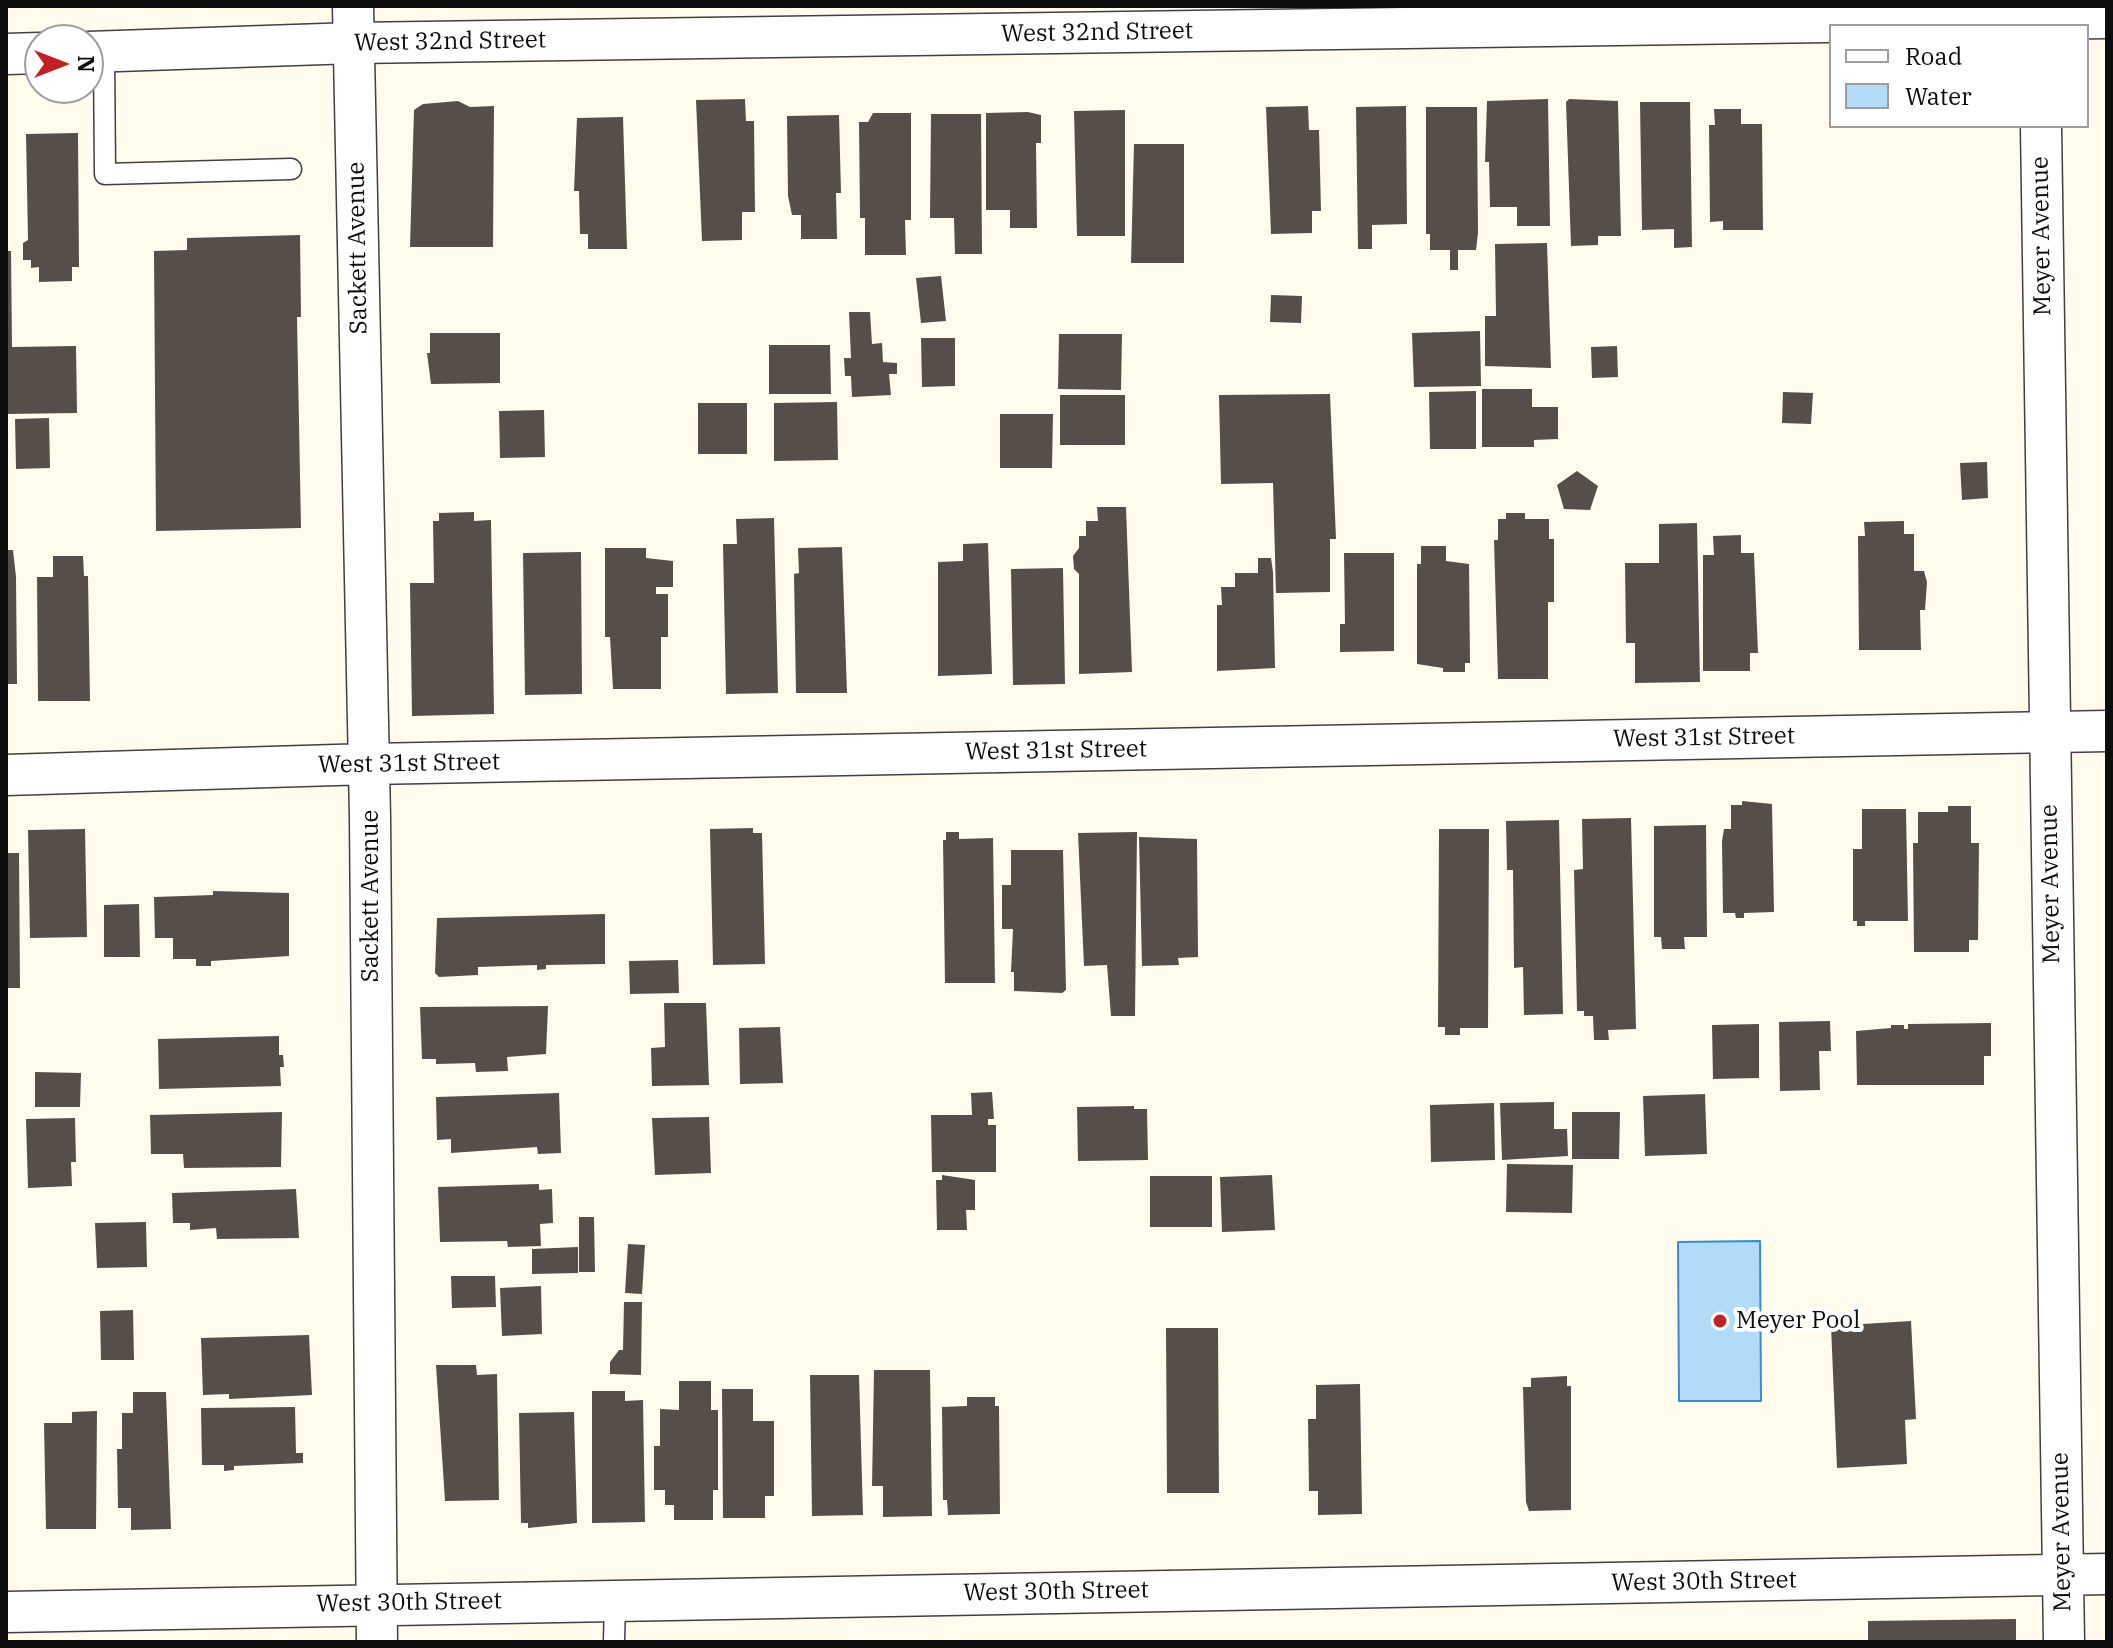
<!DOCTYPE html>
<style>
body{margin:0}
#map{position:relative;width:2113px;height:1648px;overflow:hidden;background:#fffcee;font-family:"IBM Plex Serif",serif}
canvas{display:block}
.frame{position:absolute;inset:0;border:8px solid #0d0d0d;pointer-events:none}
.legend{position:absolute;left:1829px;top:24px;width:260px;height:104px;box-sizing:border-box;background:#fff;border:2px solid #9e9e9e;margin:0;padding:10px 14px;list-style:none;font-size:24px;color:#0d0d0d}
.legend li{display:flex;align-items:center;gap:16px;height:40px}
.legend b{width:40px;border:2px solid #9e9e9e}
.north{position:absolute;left:24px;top:24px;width:80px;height:80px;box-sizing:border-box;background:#fff;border:2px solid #9e9e9e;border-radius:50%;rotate:90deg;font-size:22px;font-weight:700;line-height:32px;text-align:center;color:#0d0d0d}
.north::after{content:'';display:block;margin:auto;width:28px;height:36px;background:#c22123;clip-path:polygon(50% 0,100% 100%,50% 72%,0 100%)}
</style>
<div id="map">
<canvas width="2113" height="1648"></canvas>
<div class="frame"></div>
<ul class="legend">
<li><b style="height:10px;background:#fff"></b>Road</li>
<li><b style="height:22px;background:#b1dbf8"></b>Water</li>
</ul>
<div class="north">N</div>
</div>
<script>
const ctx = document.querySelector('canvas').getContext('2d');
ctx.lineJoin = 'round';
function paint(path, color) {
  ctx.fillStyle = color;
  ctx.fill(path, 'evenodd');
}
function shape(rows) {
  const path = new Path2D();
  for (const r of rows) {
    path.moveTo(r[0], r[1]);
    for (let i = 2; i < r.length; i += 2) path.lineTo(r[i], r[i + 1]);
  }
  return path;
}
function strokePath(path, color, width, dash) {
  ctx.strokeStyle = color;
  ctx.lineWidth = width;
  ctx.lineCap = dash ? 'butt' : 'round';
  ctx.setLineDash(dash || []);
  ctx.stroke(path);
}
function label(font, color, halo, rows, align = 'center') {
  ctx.font = font + ' "IBM Plex Serif",serif';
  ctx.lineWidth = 8;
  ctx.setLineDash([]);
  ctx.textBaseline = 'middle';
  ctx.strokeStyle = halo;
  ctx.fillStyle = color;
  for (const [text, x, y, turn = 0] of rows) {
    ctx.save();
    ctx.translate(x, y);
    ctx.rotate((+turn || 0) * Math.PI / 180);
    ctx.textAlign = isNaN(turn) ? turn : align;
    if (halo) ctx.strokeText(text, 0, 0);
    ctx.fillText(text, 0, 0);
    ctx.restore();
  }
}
const water = shape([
 [1760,1241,1761,1401,1679,1401,1678,1242,1760,1241]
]);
paint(water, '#b1dbf8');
strokePath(water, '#358ed1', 2);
paint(shape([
 [745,99,746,121,754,121,755,212,742,212,742,240,702,241,696,100],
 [1548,99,1550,226,1517,226,1517,207,1490,207,1489,162,1485,162,1487,101],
 [1569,99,1618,101,1621,236,1598,236,1598,245,1571,246,1566,102],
 [458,101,470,107,494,106,493,247,410,247,414,110,423,104],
 [1640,102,1690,102,1692,247,1674,248,1674,229,1642,230],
 [1308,106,1309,130,1319,130,1321,211,1312,211,1312,233,1271,234,1266,107],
 [1406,106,1407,224,1372,225,1372,249,1358,249,1356,107],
 [1426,107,1477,107,1478,233,1476,250,1458,250,1458,270,1450,270,1450,250,1430,250,1430,234,1426,234],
 [1714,109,1741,109,1741,124,1762,124,1763,230,1723,230,1723,221,1710,222,1709,125,1715,125],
 [1125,110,1125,236,1077,236,1074,111],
 [1028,112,1041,115,1041,143,1036,143,1037,228,1010,228,1010,210,986,210,986,113],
 [873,113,911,113,911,220,905,220,906,255,865,255,865,218,860,218,859,122,868,122],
 [931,114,981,114,982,254,955,254,954,218,930,218],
 [839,115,841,193,836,193,837,239,801,239,801,215,792,215,788,196,787,116],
 [623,117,627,249,588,249,588,234,580,234,579,191,574,191,577,118],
 [78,133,79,267,72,267,72,281,39,282,39,267,31,268,31,260,23,260,23,243,28,240,26,134],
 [1134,144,1184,144,1184,263,1131,263],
 [300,235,301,317,297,317,301,528,156,531,154,251,187,250,187,238],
 [1547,243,1551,368,1485,366,1485,316,1496,316,1495,244],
 [6,251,11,251,12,347,76,346,77,413,6,414],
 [941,276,946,321,921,323,916,278],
 [1271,295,1302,296,1301,323,1270,322],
 [849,312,870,312,872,344,882,343,883,362,897,363,897,374,889,374,891,395,852,397,851,376,845,376,844,358,851,358],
 [1480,331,1481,386,1414,387,1412,333],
 [430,333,500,333,500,383,431,384,427,353,430,353],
 [1059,334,1122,334,1121,390,1058,389],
 [921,338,955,338,955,386,922,387],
 [769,345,830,345,831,394,769,394],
 [1617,346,1618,377,1592,378,1591,347],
 [1482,389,1532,389,1532,407,1558,407,1558,439,1534,440,1534,447,1482,447],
 [1476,391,1476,449,1430,449,1429,392],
 [1783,392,1813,393,1811,424,1782,423],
 [1330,394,1336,539,1330,539,1330,592,1276,593,1273,483,1221,484,1219,395],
 [1060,395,1125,395,1125,445,1060,445],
 [837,402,838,460,774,461,774,403],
 [698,403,747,403,747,454,698,454],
 [544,410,545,457,500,458,499,411],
 [1000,414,1053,414,1052,468,1000,468],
 [49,418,50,468,16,469,15,419],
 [1987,462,1988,498,1962,500,1960,463],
 [1577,471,1598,486,1590,510,1564,509,1557,485],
 [1097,507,1126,507,1132,672,1079,674,1079,574,1074,569,1073,556,1079,548,1079,536,1086,536,1086,521,1098,521],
 [474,512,474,521,491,520,494,714,412,716,410,583,434,583,433,521,439,521,439,513],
 [1506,513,1525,513,1525,519,1549,519,1549,539,1554,539,1554,602,1548,602,1548,679,1498,679,1494,540,1498,540,1498,519,1506,519],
 [774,518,778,693,726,694,723,544,737,544,736,519],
 [1904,521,1904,534,1914,534,1914,571,1924,571,1927,582,1925,610,1920,610,1921,650,1859,650,1858,536,1865,536,1864,522],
 [1697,523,1700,682,1635,683,1635,643,1626,643,1625,563,1659,563,1659,524],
 [1741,535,1741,553,1754,553,1758,653,1750,653,1750,671,1703,671,1703,555,1714,555,1713,536],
 [988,543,992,674,938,676,938,562,963,561,963,544],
 [1421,546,1446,546,1446,561,1469,564,1470,663,1465,663,1465,672,1443,672,1443,668,1417,664,1417,564,1421,564],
 [842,547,847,693,796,693,794,574,799,573,798,548],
 [605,548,646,548,646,558,673,561,673,587,656,587,656,594,668,594,668,637,661,637,661,689,613,689,610,637,605,637],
 [6,550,13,550,16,577,17,684,6,684],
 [581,552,582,694,525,695,523,553],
 [1344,553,1394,553,1394,651,1340,652,1340,624,1345,624],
 [53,556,83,556,84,576,88,576,90,701,38,701,37,577,53,577],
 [1258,558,1271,558,1273,572,1275,668,1217,671,1217,605,1222,605,1221,587,1235,587,1235,573,1258,573],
 [1063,568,1065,684,1013,685,1011,569],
 [1742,801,1772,804,1774,912,1744,913,1744,918,1736,918,1735,913,1723,913,1722,841,1724,829,1731,829,1731,805,1742,805],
 [1948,806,1971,806,1971,843,1979,843,1978,940,1969,940,1969,952,1914,952,1913,843,1918,843,1918,812,1948,812],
 [1862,809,1906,809,1908,921,1865,921,1865,926,1857,926,1857,921,1853,921,1853,849,1862,849],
 [1631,818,1636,1029,1608,1030,1609,1040,1594,1040,1593,1016,1584,1016,1584,1011,1577,1011,1574,870,1583,869,1582,819],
 [1559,820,1563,1014,1524,1015,1523,967,1514,968,1513,870,1507,870,1506,821],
 [1706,825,1707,937,1684,937,1685,949,1662,949,1661,937,1654,937,1654,826],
 [753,828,753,833,762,833,765,964,713,965,710,829],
 [85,829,87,937,30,938,28,830],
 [1439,829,1489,829,1488,1028,1460,1028,1460,1035,1445,1035,1445,1027,1438,1027],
 [946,832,959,832,959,839,993,838,995,983,945,983,943,840,946,840],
 [1137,832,1135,1016,1111,1016,1107,965,1084,966,1078,833],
 [1139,837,1197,839,1198,957,1178,958,1179,965,1142,966],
 [1011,850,1063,850,1066,990,1062,993,1014,991,1014,972,1011,972,1013,929,1002,929,1002,885,1011,885],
 [6,853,19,853,20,988,6,988],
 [213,891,289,893,289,956,211,961,211,966,196,966,196,959,173,959,173,938,155,938,154,897,213,895],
 [139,904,140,957,104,957,104,905],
 [605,914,605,964,546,965,546,969,537,970,537,965,478,967,478,975,439,977,435,973,437,918],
 [678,960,679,993,630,994,629,961],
 [664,1003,706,1003,709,1085,652,1086,651,1048,665,1047],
 [548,1006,546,1054,507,1057,508,1071,476,1072,475,1063,436,1064,436,1059,422,1059,420,1007],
 [1830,1021,1831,1051,1819,1051,1820,1090,1780,1091,1779,1022],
 [1991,1023,1991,1056,1984,1056,1984,1085,1857,1085,1856,1031,1891,1028,1891,1025,1904,1025,1904,1029,1908,1029,1908,1024],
 [1759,1024,1759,1078,1713,1079,1712,1025],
 [780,1027,783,1083,740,1084,739,1028],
 [279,1036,279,1055,283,1055,284,1067,280,1067,281,1086,159,1089,158,1039],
 [35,1072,81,1073,80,1107,35,1107],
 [992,1092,994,1119,988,1119,988,1125,996,1125,996,1172,932,1172,931,1115,972,1115,971,1093],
 [559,1093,561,1153,538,1154,537,1147,451,1153,451,1139,437,1140,436,1097],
 [1705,1094,1707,1154,1645,1156,1643,1096],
 [1554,1102,1554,1129,1567,1129,1568,1156,1502,1160,1500,1103],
 [1494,1103,1495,1160,1431,1162,1430,1105],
 [1134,1106,1134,1109,1147,1109,1148,1160,1078,1161,1077,1107],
 [282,1112,281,1167,184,1168,183,1154,151,1154,150,1115],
 [1572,1112,1620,1112,1619,1159,1572,1159],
 [709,1117,711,1173,655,1175,652,1118],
 [75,1118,76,1162,71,1162,72,1186,28,1188,26,1119],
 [1507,1164,1573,1165,1572,1213,1506,1212],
 [942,1175,975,1180,975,1210,966,1210,967,1230,937,1230,936,1180,942,1180],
 [1272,1175,1275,1230,1222,1232,1220,1177],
 [1150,1176,1212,1176,1212,1227,1150,1227],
 [539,1184,539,1190,552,1189,553,1223,540,1224,541,1246,508,1247,507,1241,440,1242,438,1187],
 [296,1189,299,1238,217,1239,216,1228,190,1230,190,1223,173,1223,172,1193],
 [579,1217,594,1217,595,1272,579,1272],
 [146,1222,147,1267,97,1268,95,1223],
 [628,1244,645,1245,642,1294,625,1293],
 [578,1247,578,1273,532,1274,532,1249],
 [451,1276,495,1276,496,1307,452,1308],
 [541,1286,542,1334,502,1336,500,1288],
 [624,1302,642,1302,641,1375,610,1374,610,1362,619,1350,623,1350],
 [133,1310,134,1360,101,1360,100,1311],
 [1911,1321,1916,1419,1905,1420,1907,1464,1837,1468,1831,1326],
 [1166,1328,1218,1328,1219,1493,1167,1493],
 [309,1335,312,1395,229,1399,229,1394,203,1395,201,1338],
 [436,1365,476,1365,477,1375,497,1374,499,1500,445,1501],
 [874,1370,930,1370,932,1516,883,1517,883,1486,872,1486],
 [810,1375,859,1375,863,1515,812,1516],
 [1567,1376,1567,1386,1571,1386,1571,1510,1529,1511,1526,1502,1523,1387,1531,1387,1531,1378],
 [679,1381,711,1381,711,1410,718,1410,718,1490,713,1490,713,1520,674,1520,674,1505,665,1505,665,1490,654,1490,654,1446,660,1446,660,1409,679,1410],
 [1360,1384,1362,1514,1318,1515,1318,1491,1309,1491,1308,1419,1316,1419,1316,1385],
 [722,1389,753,1389,753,1421,774,1421,774,1496,765,1496,765,1518,723,1518],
 [592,1391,625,1391,625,1401,643,1400,645,1522,592,1523],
 [133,1392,166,1392,171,1529,131,1530,131,1508,118,1508,117,1449,122,1449,122,1413,133,1413],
 [967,1397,995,1397,995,1406,999,1406,1000,1514,948,1515,947,1500,943,1500,942,1407,967,1406],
 [295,1407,296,1453,303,1453,303,1463,234,1466,234,1470,224,1471,224,1465,202,1465,201,1408],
 [97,1411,96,1529,46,1529,44,1423,72,1423,72,1412],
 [574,1412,577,1523,528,1528,528,1523,521,1523,519,1413],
 [2016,1619,2016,1642,1868,1642,1868,1621]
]), '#564f49');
const service = shape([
 [104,51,105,174,291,169],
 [614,1642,615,1600]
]);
const minor = shape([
 [353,6,370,817,377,1642],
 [88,52,354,43,2107,18],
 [6,54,40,53],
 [2041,126,2064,1642],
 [6,775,369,764,2107,731],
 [6,1612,2107,1574]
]);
strokePath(service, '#404040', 23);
strokePath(minor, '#404040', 43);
strokePath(service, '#fff', 20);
strokePath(minor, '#fff', 40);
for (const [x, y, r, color] of [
 [1720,1321,8,"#c22123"]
]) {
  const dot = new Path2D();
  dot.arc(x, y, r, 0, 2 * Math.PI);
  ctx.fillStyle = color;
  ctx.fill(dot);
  strokePath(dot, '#fff', 3);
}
label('24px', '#0d0d0d', '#fff', [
 ["West 32nd Street",1097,33,-1],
 ["West 32nd Street",450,42,-1],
 ["Meyer Avenue",2042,236,-91],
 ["Sackett Avenue",358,248,-91],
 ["West 31st Street",1704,738,-1],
 ["West 31st Street",1056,751,-1],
 ["West 31st Street",409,764,-1],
 ["Meyer Avenue",2051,884,-91],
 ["Sackett Avenue",371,896,-90],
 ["Meyer Avenue",2062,1532,-91],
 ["West 30th Street",1704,1582,-1],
 ["West 30th Street",1056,1592,-1],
 ["West 30th Street",409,1603,-1]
]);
label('24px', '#0d0d0d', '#fff', [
 ["Meyer Pool",1736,1321]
], 'left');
</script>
